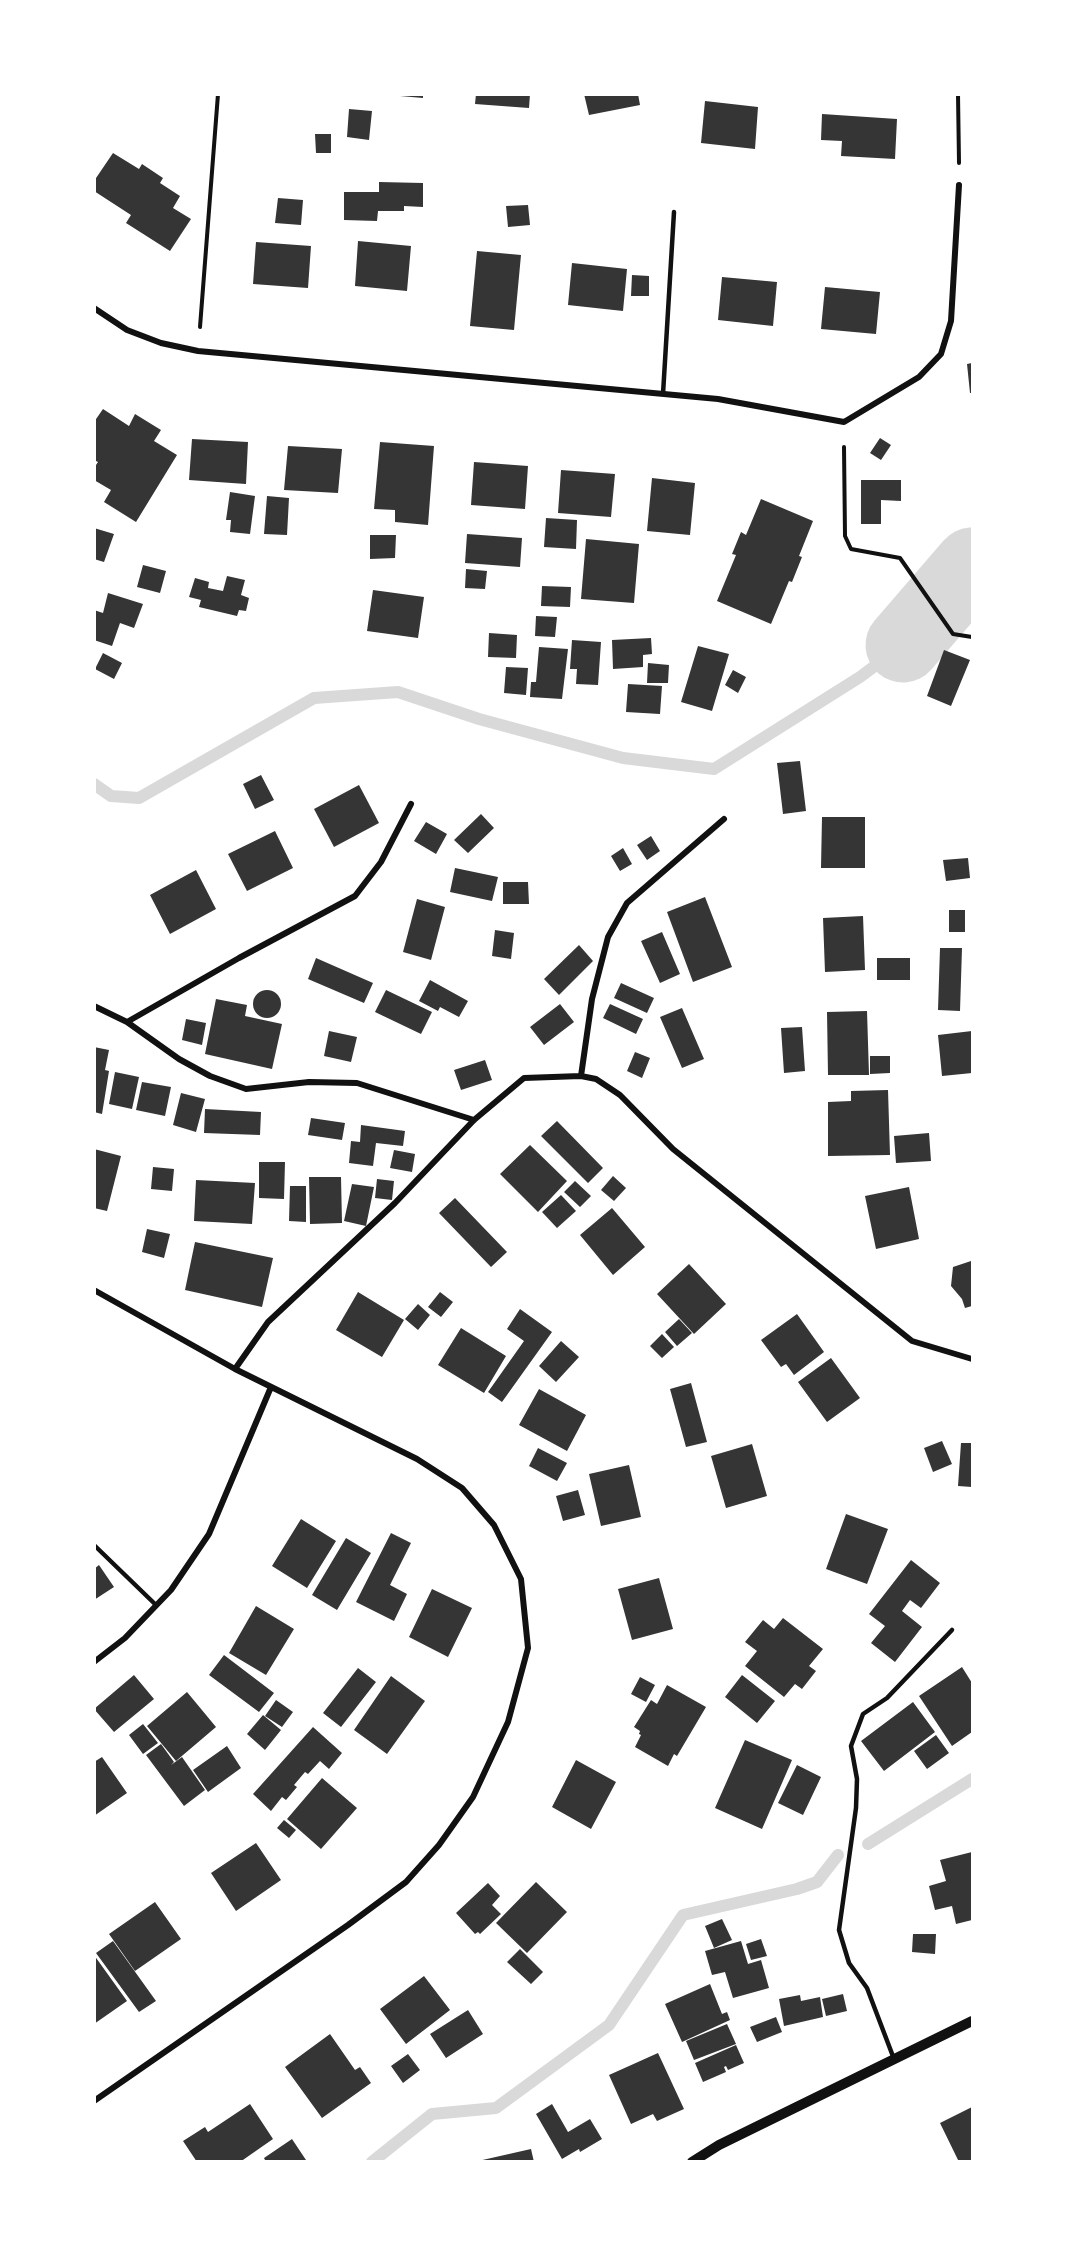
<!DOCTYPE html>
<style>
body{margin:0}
#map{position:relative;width:1067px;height:2256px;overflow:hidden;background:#fff;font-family:"DM Sans",sans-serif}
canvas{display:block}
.frame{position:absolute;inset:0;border:96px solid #fff;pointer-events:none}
</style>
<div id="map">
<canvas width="1067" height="2256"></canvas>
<div class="frame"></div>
</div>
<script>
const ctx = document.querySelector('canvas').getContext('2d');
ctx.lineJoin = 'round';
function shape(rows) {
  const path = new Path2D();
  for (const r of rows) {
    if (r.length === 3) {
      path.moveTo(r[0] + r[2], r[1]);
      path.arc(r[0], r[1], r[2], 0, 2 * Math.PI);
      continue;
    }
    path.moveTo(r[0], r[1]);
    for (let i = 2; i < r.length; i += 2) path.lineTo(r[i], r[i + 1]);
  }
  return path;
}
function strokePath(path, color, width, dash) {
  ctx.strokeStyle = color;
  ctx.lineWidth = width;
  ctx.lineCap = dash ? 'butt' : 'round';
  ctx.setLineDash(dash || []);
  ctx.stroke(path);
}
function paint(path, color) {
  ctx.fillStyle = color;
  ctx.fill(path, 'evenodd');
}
strokePath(shape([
 [94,784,111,796,139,798,314,698,398,692,479,719,623,758,714,769,860,677,903,645],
 [868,1844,972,1779],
 [372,2162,432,2114,496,2108,609,2025,683,1915,797,1889,817,1882,838,1855]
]), '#d9d9d9', 12);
strokePath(shape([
 [903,645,972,565]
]), '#d9d9d9', 75);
paint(shape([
 [400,94,423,94,423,98,400,96],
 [476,94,530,94,529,108,475,104],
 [584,94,638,94,640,105,589,115],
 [705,101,758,107,755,149,701,143],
 [349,109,372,111,369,140,347,137],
 [822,114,897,119,895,159,841,156,842,141,821,140],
 [315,134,331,134,331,153,316,153],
 [113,153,139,169,142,164,163,178,160,183,180,196,173,208,191,219,170,251,126,223,131,215,94,191,94,181],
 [379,182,423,183,423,207,404,206,404,211,378,211,377,221,344,220,344,192,379,192],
 [278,198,303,200,301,225,275,223],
 [528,205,530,225,508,227,506,206],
 [358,241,411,246,407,291,355,286],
 [256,242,311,246,308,288,253,284],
 [477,251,521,255,514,330,470,326],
 [572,263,627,269,623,311,568,305],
 [632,275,649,276,649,296,631,296],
 [722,277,777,282,773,326,718,320],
 [825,287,880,292,876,334,821,329],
 [972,363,972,393,970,393,967,364],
 [103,409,129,426,135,414,161,430,154,441,177,455,136,522,104,502,111,490,94,480,94,468,98,462,94,460,94,422],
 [880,438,891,445,881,460,870,453],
 [192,439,248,442,246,484,189,480],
 [380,442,434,446,428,525,395,522,395,510,374,509],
 [288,446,342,449,338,493,284,490],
 [474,462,528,466,525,509,471,505],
 [561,470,615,474,611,517,558,513],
 [652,478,695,483,690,535,647,531],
 [861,480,901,480,901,501,881,500,881,524,861,524],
 [230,492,255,496,250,534,230,532,231,520,226,520],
 [267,496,289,498,287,535,264,534],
 [761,499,813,521,799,556,802,557,792,582,789,581,771,624,717,601,736,555,732,554,741,532,746,535],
 [546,518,577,520,576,549,544,547],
 [94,528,114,534,104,562,94,559],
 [467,534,522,538,520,567,465,563],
 [370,535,396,535,395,558,370,559],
 [586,539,639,544,634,603,581,599],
 [143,565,166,571,160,593,137,587],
 [466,569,487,571,485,589,465,588],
 [227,576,245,580,241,595,249,598,246,611,239,610,237,616,199,607,201,600,189,597,195,578,209,582,208,588,223,591],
 [542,586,571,587,570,607,541,606],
 [373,590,424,597,418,638,367,631],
 [108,593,143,604,134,628,120,623,112,646,94,640,94,610,103,613],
 [536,616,557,617,555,637,535,636],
 [489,633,517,635,516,658,488,657],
 [651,638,652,654,643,655,643,667,613,669,612,640],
 [572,640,601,642,598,685,576,684,577,669,570,669],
 [698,646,729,654,712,711,681,702],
 [539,647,568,649,562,699,530,697,531,682,536,682],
 [944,650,970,660,951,706,927,696],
 [103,653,122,663,114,679,95,669],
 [648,663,669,665,668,683,647,683],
 [506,667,528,668,526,695,504,693],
 [733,670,746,677,738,693,725,685],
 [628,684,662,686,660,714,626,712],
 [800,761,806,811,783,814,777,763],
 [261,775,274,800,255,809,243,784],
 [359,785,379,823,334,847,314,809],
 [481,814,494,828,468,853,454,840],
 [822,817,865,817,865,868,821,868],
 [426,822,447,834,436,854,414,841],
 [275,831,293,868,247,891,228,854],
 [651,836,660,851,647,860,637,845],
 [623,848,632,864,620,871,611,856],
 [968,858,970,878,946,881,943,860],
 [455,868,498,877,492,901,450,892],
 [196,870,216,909,170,934,150,895],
 [503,882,528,882,529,904,503,904],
 [705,897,732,967,693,982,667,912],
 [417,899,445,907,431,960,403,952],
 [949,910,965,910,965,932,949,932],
 [863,916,865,970,825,972,823,918],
 [495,930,514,933,511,959,492,956],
 [662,932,680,974,660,983,641,941],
 [579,945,593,961,559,995,544,979],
 [940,948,962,948,960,1011,938,1010],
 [316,958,373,983,364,1003,308,979],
 [877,958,910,958,910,980,877,980],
 [430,980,468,1001,459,1017,440,1007,438,1011,419,1001],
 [621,983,654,998,647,1013,614,998],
 [267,1004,14],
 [386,990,432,1012,421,1034,375,1012],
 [216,999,247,1005,245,1016,282,1024,272,1069,205,1054],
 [560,1004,574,1022,544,1045,530,1027],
 [610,1004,643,1019,636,1034,603,1018],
 [682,1008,704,1059,682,1068,660,1017],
 [867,1011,869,1075,828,1075,827,1012],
 [186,1019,206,1023,202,1045,182,1040],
 [802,1027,805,1071,784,1073,781,1028],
 [329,1031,357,1037,351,1062,324,1056],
 [972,1031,972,1073,942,1076,938,1035],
 [94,1047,109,1050,105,1070,109,1071,102,1114,94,1112],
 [635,1052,650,1058,642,1078,627,1071],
 [870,1056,890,1056,890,1073,870,1074],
 [485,1060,492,1080,461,1090,454,1070],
 [115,1072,139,1077,132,1109,109,1104],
 [142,1082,171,1087,165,1116,136,1110],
 [888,1090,890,1155,828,1156,828,1102,851,1101,851,1091],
 [181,1093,205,1099,196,1132,173,1125],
 [205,1109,261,1112,260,1135,204,1133],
 [311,1118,345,1123,342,1140,308,1135],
 [557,1121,603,1168,588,1183,541,1136],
 [361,1125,405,1131,403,1146,376,1143,373,1166,349,1163,351,1141,360,1142],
 [929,1133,931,1161,896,1163,894,1136],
 [530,1145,567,1181,538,1212,500,1174],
 [94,1149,121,1156,107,1211,94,1208],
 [394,1150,415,1154,412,1172,390,1168],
 [259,1162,285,1162,284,1199,259,1198],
 [153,1167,174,1169,172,1191,151,1189],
 [613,1176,626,1188,614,1201,601,1190],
 [309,1177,341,1177,342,1223,310,1224],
 [377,1179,394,1181,392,1200,375,1198],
 [196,1180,255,1183,252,1224,194,1221],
 [575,1181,591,1196,580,1207,564,1192],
 [352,1184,374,1187,366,1226,344,1221],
 [290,1186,306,1186,306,1222,289,1221],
 [909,1187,919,1239,876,1249,865,1196],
 [561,1195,576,1211,557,1228,542,1212],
 [455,1198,507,1252,491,1267,439,1213],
 [612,1208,645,1247,613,1275,580,1235],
 [147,1229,170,1234,164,1258,142,1252],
 [195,1242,273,1258,262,1307,185,1290],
 [971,1261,972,1306,965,1308,962,1299,951,1286,953,1267],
 [689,1264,726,1304,694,1334,657,1294],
 [358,1292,404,1320,382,1357,336,1330],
 [440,1292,453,1302,441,1317,428,1307],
 [418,1304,430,1315,418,1330,405,1319],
 [520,1309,552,1332,502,1402,488,1392,524,1341,507,1329],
 [797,1314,824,1352,794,1375,786,1364,781,1367,761,1340],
 [679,1319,692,1333,677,1346,665,1332],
 [461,1328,506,1356,484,1393,438,1365],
 [662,1334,674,1347,662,1358,650,1346],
 [561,1341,579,1357,556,1382,539,1366],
 [831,1358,860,1398,827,1422,798,1382],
 [691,1383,707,1442,686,1447,670,1389],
 [539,1389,586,1415,567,1451,519,1425],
 [942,1441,952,1464,933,1472,924,1448],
 [961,1443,972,1443,972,1487,958,1486],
 [752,1444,767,1496,726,1508,711,1456],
 [538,1448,567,1463,557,1481,529,1466],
 [629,1465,641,1517,601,1526,589,1474],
 [578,1490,585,1515,563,1521,556,1496],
 [846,1514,888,1529,867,1584,826,1569],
 [301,1519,336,1541,307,1588,272,1566],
 [391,1533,411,1543,390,1585,407,1594,394,1621,356,1602],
 [346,1538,371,1553,337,1610,312,1595],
 [911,1560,940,1583,921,1608,910,1600,902,1611,922,1627,895,1662,871,1643,885,1626,869,1614],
 [99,1565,114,1587,94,1600,94,1569],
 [659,1578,673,1629,632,1640,618,1589],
 [432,1589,472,1608,448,1657,409,1637],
 [256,1606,294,1629,266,1675,229,1653],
 [783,1618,823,1649,809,1666,816,1671,802,1689,795,1684,784,1697,745,1666,757,1651,745,1642,763,1620,774,1629],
 [224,1655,274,1693,259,1712,209,1675],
 [962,1667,972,1683,972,1732,952,1746,919,1696],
 [358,1668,376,1682,341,1727,323,1713],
 [134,1675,154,1699,114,1732,94,1709],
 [742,1675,775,1701,757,1723,725,1697],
 [391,1676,425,1701,387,1754,354,1730],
 [640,1677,655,1685,646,1702,631,1694],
 [667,1685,706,1707,677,1756,674,1754,668,1766,635,1747,641,1735,639,1734,640,1731,634,1727,651,1700,657,1704],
 [187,1692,216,1727,176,1761,147,1726],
 [276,1700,293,1712,282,1727,265,1716],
 [913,1702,935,1732,884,1771,861,1741],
 [263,1715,281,1730,265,1750,247,1734],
 [143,1724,158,1743,143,1754,129,1735],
 [313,1727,342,1753,329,1769,320,1761,308,1774,305,1772,294,1785,297,1787,286,1800,282,1797,271,1811,253,1794],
 [936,1735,949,1753,927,1769,914,1751],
 [745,1740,792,1760,762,1829,715,1808],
 [161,1744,174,1762,171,1765,182,1757,205,1790,184,1806,146,1755],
 [227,1746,241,1768,208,1792,193,1770],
 [102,1757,127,1793,94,1816,94,1762],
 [576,1760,616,1782,591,1829,552,1807],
 [797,1765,821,1777,803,1815,778,1803],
 [322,1778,357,1808,321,1849,287,1819],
 [284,1820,296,1830,289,1838,277,1828],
 [256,1843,281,1880,236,1911,211,1873],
 [972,1852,972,1920,956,1924,952,1906,935,1910,929,1886,946,1881,940,1860],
 [536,1882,567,1912,527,1953,496,1923],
 [488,1883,500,1896,492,1905,501,1914,480,1934,478,1932,475,1934,456,1913],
 [155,1902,181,1939,135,1971,109,1934],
 [722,1919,732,1940,714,1948,705,1926],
 [913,1934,936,1934,935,1954,912,1952],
 [761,1939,767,1956,751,1960,746,1944],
 [113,1941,156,2001,139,2012,96,1953],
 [741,1941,748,1964,761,1960,769,1988,733,1998,725,1972,712,1975,705,1951],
 [520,1949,543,1972,531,1984,507,1962],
 [94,1955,127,2001,94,2024],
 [424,1976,450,2010,406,2044,380,2009],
 [710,1984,722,2014,727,2012,730,2020,682,2042,665,2004],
 [843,1994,847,2011,826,2016,822,1999],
 [800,1995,801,2001,820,1997,823,2017,784,2026,779,1999],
 [468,2010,483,2034,446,2058,430,2034],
 [776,2017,782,2032,757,2042,750,2027],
 [727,2024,736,2044,694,2060,686,2041],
 [330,2034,355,2070,360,2067,371,2083,322,2118,285,2067],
 [736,2045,744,2063,728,2070,726,2066,724,2067,726,2072,703,2082,695,2063],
 [658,2053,684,2109,657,2121,653,2114,631,2124,609,2075],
 [408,2054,420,2070,403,2083,391,2066],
 [250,2104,273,2139,240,2162,197,2162,183,2141,205,2127,208,2132],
 [552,2104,568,2132,590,2119,602,2139,580,2152,579,2149,562,2159,536,2114],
 [972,2107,972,2162,959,2162,940,2123],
 [292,2139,306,2160,266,2162,264,2158],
 [531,2149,534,2162,478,2162,478,2161]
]), '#353535');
strokePath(shape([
 [958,94,959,163],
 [200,327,218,94],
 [844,447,845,536,851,549,900,558,953,634,972,637]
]), '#111', 4);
strokePath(shape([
 [663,394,674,212],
 [94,1545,156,1605],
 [894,2059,867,1988,849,1963,839,1930,856,1808,857,1779,851,1746,863,1714,887,1698,952,1630]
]), '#111', 4.5);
strokePath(shape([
 [94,308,127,330,161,343,198,351,718,399,844,422,919,377,941,354,951,321,959,185],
 [94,1006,127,1022,179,1059,210,1076,246,1089,309,1082,357,1083,474,1120],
 [127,1022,239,958,355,896,381,862,411,804],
 [581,1076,592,999,608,937,627,903,724,819],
 [94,1290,235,1369,417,1459,462,1488,494,1525,521,1579,528,1648,508,1722,473,1797,439,1845,406,1882,348,1925,94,2101],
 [235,1369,268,1322,395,1203,474,1120,524,1078,581,1076,596,1079,620,1095,673,1149,912,1341,972,1359],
 [94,1662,125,1638,171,1590,209,1534,271,1387]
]), '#111', 6);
strokePath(shape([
 [692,2162,719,2145,972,2021]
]), '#111', 10);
</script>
